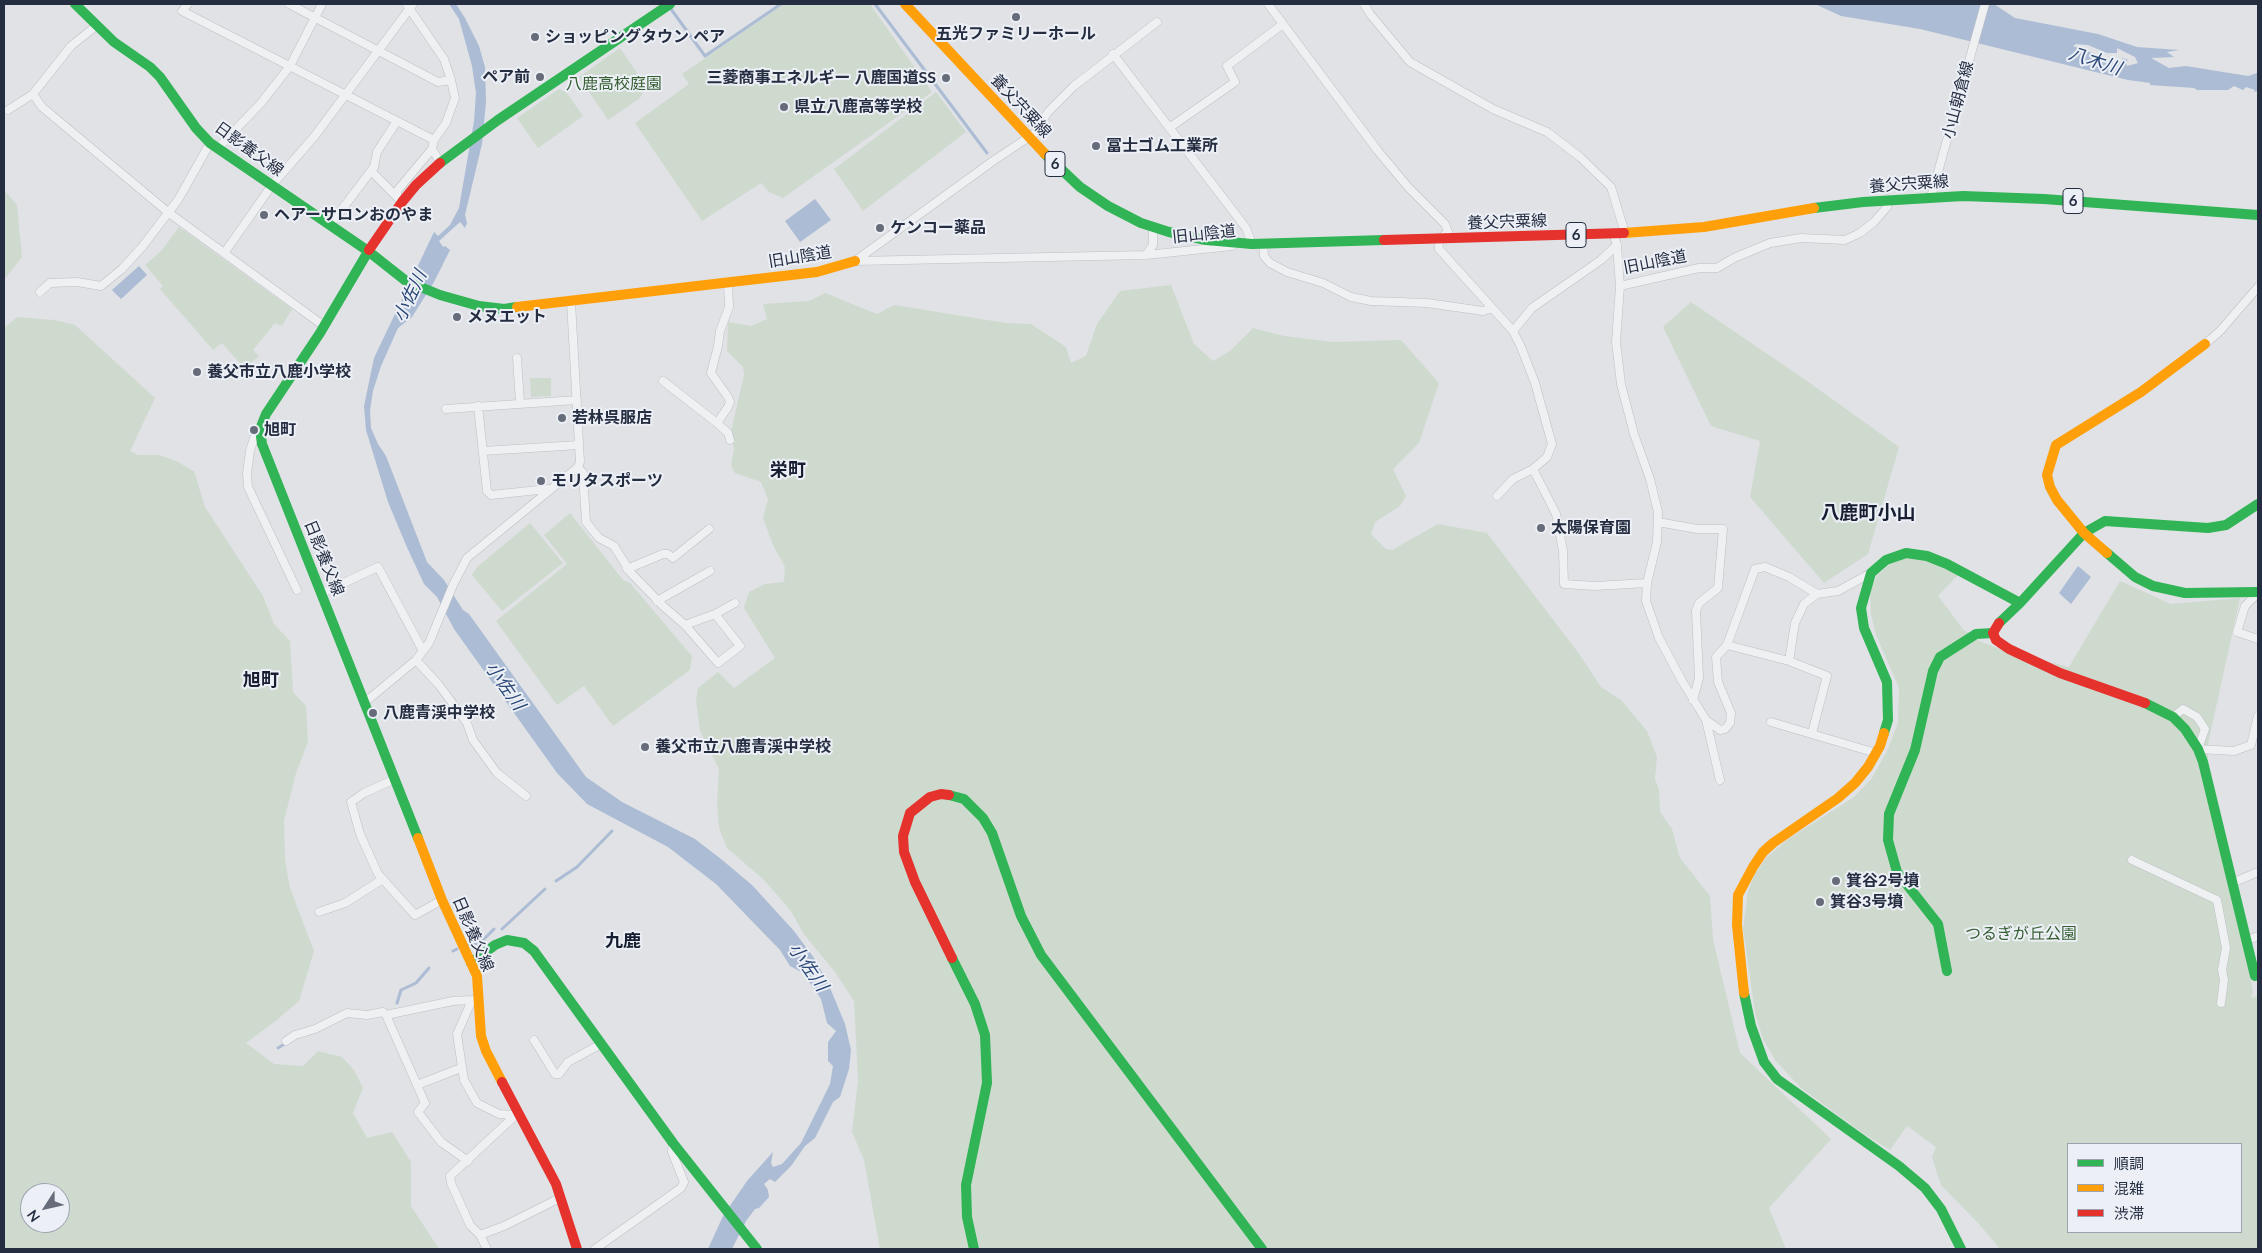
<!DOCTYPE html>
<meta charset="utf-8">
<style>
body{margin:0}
#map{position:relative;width:2262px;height:1253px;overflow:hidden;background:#e0e2e5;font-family:Lato,"Noto Sans JP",sans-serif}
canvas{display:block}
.frame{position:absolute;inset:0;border:5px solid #252d41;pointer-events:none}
.legend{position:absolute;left:2067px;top:1143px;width:175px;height:90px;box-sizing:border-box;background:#ecf0f6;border:1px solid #9ca2ae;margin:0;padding:6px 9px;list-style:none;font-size:15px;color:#252d41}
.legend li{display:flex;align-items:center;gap:10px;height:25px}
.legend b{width:25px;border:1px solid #9ca2ae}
.north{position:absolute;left:20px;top:1183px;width:50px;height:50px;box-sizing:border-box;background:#ecf0f6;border:1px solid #9ca2ae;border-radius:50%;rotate:235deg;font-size:14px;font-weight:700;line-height:20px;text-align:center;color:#252d41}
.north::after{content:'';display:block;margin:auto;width:18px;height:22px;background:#666c7a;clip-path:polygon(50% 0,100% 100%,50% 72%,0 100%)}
</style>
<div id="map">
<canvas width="2262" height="1253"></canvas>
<div class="frame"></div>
<ul class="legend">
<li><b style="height:6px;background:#30b455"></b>順調</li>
<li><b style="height:6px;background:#ff9f0a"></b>混雑</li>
<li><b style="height:6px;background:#e5322d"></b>渋滞</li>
</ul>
<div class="north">N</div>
</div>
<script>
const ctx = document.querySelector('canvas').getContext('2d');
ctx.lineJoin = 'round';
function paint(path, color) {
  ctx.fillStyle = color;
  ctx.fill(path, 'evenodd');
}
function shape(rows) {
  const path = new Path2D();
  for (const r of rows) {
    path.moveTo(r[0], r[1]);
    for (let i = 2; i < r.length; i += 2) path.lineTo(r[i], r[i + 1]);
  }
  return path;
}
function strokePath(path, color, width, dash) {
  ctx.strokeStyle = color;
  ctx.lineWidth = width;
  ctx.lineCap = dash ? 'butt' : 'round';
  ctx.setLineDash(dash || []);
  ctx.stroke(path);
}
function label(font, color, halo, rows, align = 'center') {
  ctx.font = font + ' Lato,"Noto Sans JP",sans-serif';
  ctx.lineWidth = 4;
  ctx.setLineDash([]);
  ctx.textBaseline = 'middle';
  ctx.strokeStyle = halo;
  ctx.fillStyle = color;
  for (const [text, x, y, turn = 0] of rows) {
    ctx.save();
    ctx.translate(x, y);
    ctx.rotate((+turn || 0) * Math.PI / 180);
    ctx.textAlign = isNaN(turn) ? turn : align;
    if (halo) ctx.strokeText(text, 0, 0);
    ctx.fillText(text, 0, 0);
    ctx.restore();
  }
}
paint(shape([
 [784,4,870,4,932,92,783,198,769,192,761,183,702,221,635,123,689,84,682,74],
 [620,48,646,86,640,98,608,120,579,77],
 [559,89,567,93,583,116,538,148,517,118],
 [936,92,966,132,863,211,834,169],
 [4,190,17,205,22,257,4,280],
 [179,227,292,309,282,326,275,323,253,350,259,356,244,368,222,343,213,350,160,289,163,286,145,265,162,250],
 [1171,285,1194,344,1213,361,1230,351,1253,328,1284,336,1333,342,1401,340,1439,383,1419,443,1393,469,1406,496,1400,506,1375,522,1371,534,1386,549,1392,550,1438,524,1487,533,1580,655,1601,687,1621,700,1647,731,1657,757,1655,779,1659,790,1660,812,1672,829,1680,858,1710,896,1713,939,1740,1053,1831,1139,1769,1208,1786,1249,880,1249,864,1160,852,1132,858,1081,854,1001,835,972,803,933,791,911,763,879,727,848,719,828,717,804,719,769,700,731,696,700,698,688,718,672,734,688,775,658,744,608,749,592,765,584,784,582,785,567,773,545,763,518,768,499,761,482,735,473,731,465,734,450,731,431,744,375,743,367,727,351,728,322,751,326,767,319,763,304,809,301,825,293,877,314,894,305,1006,323,1031,324,1066,347,1071,363,1086,356,1097,324,1120,291],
 [1691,302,1807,381,1899,447,1868,554,1824,583,1750,497,1760,441,1711,426,1663,327],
 [17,317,54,320,75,325,155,398,130,451,138,455,159,455,176,461,194,471,205,507,263,596,274,624,290,641,293,692,306,706,308,742,296,773,284,821,285,860,290,888,314,951,299,1001,277,1020,246,1043,274,1064,303,1066,318,1051,342,1057,354,1070,363,1088,353,1113,367,1138,392,1132,411,1162,411,1206,439,1249,4,1249,4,328],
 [30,1193,60,1193,60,1223,30,1223],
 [530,378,551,378,551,396,531,397],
 [570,513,623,580,630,583,692,656,690,670,613,726,584,686,557,705,496,621,567,564,544,535],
 [530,523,563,563,502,611,472,575,477,567],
 [1906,558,1927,560,1959,574,1938,596,1963,629,1979,641,2003,650,2069,667,2120,581,2171,604,2240,598,2208,744,2208,764,2253,992,2251,998,2258,996,2258,1249,2000,1249,1978,1223,1941,1185,1932,1157,1936,1147,1907,1126,1890,1150,1864,1134,1801,1088,1775,1060,1763,1039,1755,1013,1743,929,1748,891,1755,874,1766,858,1787,840,1854,797,1872,778,1887,751,1898,723,1899,688,1876,635,1871,614,1870,592,1877,576,1889,565],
 [2068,1144,2241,1144,2241,1232,2068,1232]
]), '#cfdacf');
paint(shape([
 [449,4,456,4,465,18,479,46,485,67,486,102,482,144,465,215,467,223,465,228,460,222,439,241,443,247,445,246,450,250,434,282,412,317,398,328,381,366,373,391,370,410,371,428,378,444,386,456,427,562,444,580,463,610,469,614,586,777,622,802,695,839,721,859,752,885,794,931,814,958,828,983,845,1024,851,1050,849,1069,840,1097,833,1102,815,1138,805,1146,791,1166,775,1182,770,1179,764,1184,768,1190,769,1197,759,1208,755,1209,746,1221,732,1249,708,1249,723,1216,747,1181,773,1152,771,1163,773,1167,782,1164,801,1143,830,1084,833,1066,828,1061,828,1042,836,1031,827,1023,821,999,803,973,790,966,780,950,716,884,668,847,587,804,557,773,454,629,437,597,424,584,406,545,388,502,366,430,364,406,374,358,434,232,438,236,450,225,459,208,474,121,476,93,472,66,459,19],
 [1815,4,1994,4,2015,18,2098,34,2137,47,2179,50,2167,52,2174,57,2151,58,2169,68,2186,66,2248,76,2257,73,2258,91,2254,92,2255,90,2246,87,2243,90,2234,86,2228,90,2197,90,2194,88,2150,85,2150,83,2128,80,1920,29,1841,16],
 [2076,44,2088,45,2107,53,2117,53,2117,48,2135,57,2138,63,2127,66,2126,62,2128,60,2122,58,2123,61,2118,64,2112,62,2103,57,2073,46],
 [815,199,831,220,800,242,785,221],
 [139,266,147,275,121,299,112,290],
 [2078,566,2091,577,2071,604,2059,593]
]), '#abbcd4');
strokePath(shape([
 [875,4,987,153],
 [671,9,705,56,781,4],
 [556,881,577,867,612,831],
 [502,929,545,889],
 [468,945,480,943,494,929],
 [453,951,457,949],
 [397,1003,401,990,416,983,429,968],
 [278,1048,286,1043]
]), '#abbcd4', 3);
const street = shape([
 [188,4,182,11,434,140,432,149,440,162],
 [289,4,438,82,451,80],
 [1268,4,1378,151,1408,187,1445,224,1448,232,1438,240,1439,249,1513,331,1521,347,1535,383,1552,444,1547,457,1533,469,1513,479,1497,496],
 [1364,4,1370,14,1410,62,1493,109,1547,132,1580,157,1611,187,1625,233],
 [407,5,444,59,451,80,455,98,446,123,434,140],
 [96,26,71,46,33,94,42,107,169,213,324,326],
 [1113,54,1246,228,1252,244,1249,244],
 [8,110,33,94],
 [1169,128,1235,82,1227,66,1283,24],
 [218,148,261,103,290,66,322,4],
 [371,171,397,197],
 [1931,197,1985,4],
 [402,202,397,197,397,191,432,149],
 [330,225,374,167,377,152,397,121],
 [1613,233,1617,245,1620,286,1616,342,1621,384,1634,434,1650,479,1658,512,1657,542,1647,583,1646,601,1659,638,1682,681,1706,720,1720,730,1725,729,1730,723,1731,713,1718,682,1716,657,1727,645,1755,569,1765,567,1789,577,1817,594,1838,591,1871,573],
 [1263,244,1264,256,1270,263,1287,272,1323,283,1351,297,1371,301,1427,303,1483,311,1492,308],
 [225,252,272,185,314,137,413,4],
 [1146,255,1153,245,1153,227],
 [855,261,1146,255,1232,246],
 [855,261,993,161,1035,133,1048,112,1074,86,1157,22],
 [1620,286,1699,268,1717,268,1734,258,1770,243,1801,238,1845,240,1860,233,1874,222,1887,207,1887,199],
 [40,292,50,283,77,282,101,286,122,269,142,247,178,200,210,143],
 [1513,331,1532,308,1601,260,1617,245],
 [2205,344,2220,331,2258,287],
 [517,358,520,403],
 [663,381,717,423,728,407,730,402,728,397,711,373,718,346,720,331,729,307,728,283],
 [478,406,487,491,491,495,548,489],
 [446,409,577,400],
 [717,423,728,433,730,440],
 [260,429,254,438,250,451,247,473,248,487,297,590],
 [483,451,579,445],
 [578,467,583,473,586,522,599,538,614,546,631,573,663,606,685,625,718,663,740,646,715,614],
 [1533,469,1556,514,1563,551,1564,584,1595,586,1647,583],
 [1658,522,1697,529,1723,529,1718,588,1699,603,1696,611,1699,678,1693,700],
 [627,569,663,554,668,554,673,558,709,529],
 [322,593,378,567,423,651],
 [2258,593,2245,606,2237,632,2258,639],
 [657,601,710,571],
 [685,625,715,614,735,603],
 [1727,645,1789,661,1795,623,1804,604,1817,594],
 [416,660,439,685,467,723,473,740,497,773,526,796],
 [1789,661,1827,676,1812,733],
 [364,703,416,660,429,643,453,585,467,558,578,467,580,462,571,302],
 [2173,717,2183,709,2197,717,2205,729,2198,749,2234,751,2251,745,2258,716],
 [1706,720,1720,780],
 [1771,722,1876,753],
 [395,779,364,793,351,802,360,834,378,874,415,915,442,900],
 [2132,860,2217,900,2226,948,2222,970,2224,980,2221,1003],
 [2232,883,2258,872],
 [319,912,345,903,383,879],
 [2246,941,2258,936],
 [478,1001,472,1000,457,1034,464,1080,477,1103,499,1114,514,1115],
 [386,1015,453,1001,472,1000],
 [534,1040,555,1074,559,1074,568,1062,601,1044],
 [286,1041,295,1035,315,1029,347,1013,367,1015,383,1012,386,1015,425,1103,418,1112,441,1142,468,1161],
 [417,1085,461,1068],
 [480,1235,470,1225,451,1183,450,1176,518,1113],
 [487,1249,480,1235,504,1226,560,1198],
 [595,1249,681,1188,684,1182,672,1152,673,1143]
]);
strokePath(street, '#bdbfc3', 9);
strokePath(street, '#eff0f2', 8);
strokePath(shape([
 [75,4,114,42,150,67,160,77,196,128,210,143,368,251,406,281,440,295,479,306,504,309,517,307],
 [1045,154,1080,187,1108,206,1141,223,1169,232,1206,240,1252,244,1384,240],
 [440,163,498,120,670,4],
 [1814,208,1863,202,1963,196,2044,199,2258,215],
 [369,250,320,333,266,414,260,429,262,444,418,838],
 [2107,553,2135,577,2153,586,2185,593,2257,592],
 [1999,623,2020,603,2084,533,2105,521,2208,528,2226,525,2258,504],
 [2145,703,2173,717,2185,729,2198,749,2203,762,2255,976],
 [1884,733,1888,720,1887,682,1864,628,1861,608,1871,573,1886,560,1906,553,1927,556,1947,564,2020,603],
 [949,795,964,799,983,818,992,833,1021,916,1041,955,1262,1249],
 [952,958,975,1004,985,1035,987,1083,966,1185,967,1217,974,1249],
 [471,963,495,945,507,940,524,943,534,951,673,1143,757,1249],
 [1947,971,1938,924,1897,872,1888,840,1889,814,1915,750,1933,671,1940,657,1976,634,1993,633],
 [1744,993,1751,1026,1764,1062,1777,1079,1899,1166,1925,1188,1941,1209,1961,1249]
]), '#30b455', 10);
strokePath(shape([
 [905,4,1045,154],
 [1624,233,1704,227,1814,208],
 [517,307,817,272,855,261],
 [2107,553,2084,533,2057,500,2050,487,2047,475,2056,445,2141,392,2205,344],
 [418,838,442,900,477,976,481,1036,486,1051,502,1082],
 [1744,993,1737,925,1738,895,1753,867,1763,852,1773,843,1838,798,1855,783,1868,767,1880,746,1884,733]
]), '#ff9f0a', 10);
strokePath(shape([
 [1384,240,1624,233],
 [369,250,402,202,416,185,440,163],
 [1999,623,1993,633,1996,640,2009,649,2060,673,2145,703],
 [949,795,941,794,930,797,910,813,903,836,904,852,915,882,952,958],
 [502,1082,556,1184,577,1249]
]), '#e5322d', 10);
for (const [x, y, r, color] of [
 [1016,17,5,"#666c7a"],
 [535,37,5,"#666c7a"],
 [540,77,5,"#666c7a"],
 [946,78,5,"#666c7a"],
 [784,107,5,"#666c7a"],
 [1096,146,5,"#666c7a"],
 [264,215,5,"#666c7a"],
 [880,228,5,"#666c7a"],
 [457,317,5,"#666c7a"],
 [197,372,5,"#666c7a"],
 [562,418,5,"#666c7a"],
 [254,430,5,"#666c7a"],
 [541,481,5,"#666c7a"],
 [1541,528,5,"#666c7a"],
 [373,713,5,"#666c7a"],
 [645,747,5,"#666c7a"],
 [1836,881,5,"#666c7a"],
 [1820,902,5,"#666c7a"]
]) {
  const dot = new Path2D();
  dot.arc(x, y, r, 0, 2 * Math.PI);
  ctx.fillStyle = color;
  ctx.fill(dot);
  strokePath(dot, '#ecf0f6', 2);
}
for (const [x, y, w] of [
 [1055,164,20],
 [2073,201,20],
 [1576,235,20]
]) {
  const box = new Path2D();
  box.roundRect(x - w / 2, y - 12.5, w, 25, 4);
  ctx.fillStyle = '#ecf0f6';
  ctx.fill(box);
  strokePath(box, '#252d41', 1);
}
label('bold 15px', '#252d41', null, [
 ["6",1055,164],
 ["6",2073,201],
 ["6",1576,235]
]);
label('bold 16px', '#252d41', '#ecf0f6', [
 ["五光ファミリーホール",1016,34,"center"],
 ["ショッピングタウン ペア",545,37],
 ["ペア前",530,77,"right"],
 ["三菱商事エネルギー 八鹿国道SS",936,78,"right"],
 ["県立八鹿高等学校",794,107],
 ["冨士ゴム工業所",1106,146],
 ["ヘアーサロンおのやま",274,215],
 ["ケンコー薬品",890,228],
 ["メヌエット",467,317],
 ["養父市立八鹿小学校",207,372],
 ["若林呉服店",572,418],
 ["旭町",264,430],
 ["モリタスポーツ",551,481],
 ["太陽保育園",1551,528],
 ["八鹿青渓中学校",383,713],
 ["養父市立八鹿青渓中学校",655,747],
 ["箕谷2号墳",1846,881],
 ["箕谷3号墳",1830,902]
], 'left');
label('16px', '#365e31', '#ecf0f6', [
 ["八鹿高校庭園",614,84],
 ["つるぎが丘公園",2021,934]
]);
label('16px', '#252d41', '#ecf0f6', [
 ["小山朝倉線",1958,100,-75],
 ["養父宍粟線",1021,106,47],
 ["日影養父線",249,149,36],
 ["養父宍粟線",1909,184,-4],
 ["養父宍粟線",1507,222,-2],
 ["旧山陰道",1204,234,-6],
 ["旧山陰道",800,257,-9],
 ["旧山陰道",1655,262,-11],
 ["日影養父線",324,558,68],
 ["日影養父線",473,934,67]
]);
label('italic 18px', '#2b4878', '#ecf0f6', [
 ["八木川",2095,61,18],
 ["小佐川",410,296,-65],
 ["小佐川",505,686,55],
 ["小佐川",808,967,55]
]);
label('bold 18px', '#171e31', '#ecf0f6', [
 ["栄町",788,470],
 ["旭町",261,680],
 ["九鹿",623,941]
]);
label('bold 19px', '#171e31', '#ecf0f6', [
 ["八鹿町小山",1868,513]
]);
</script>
